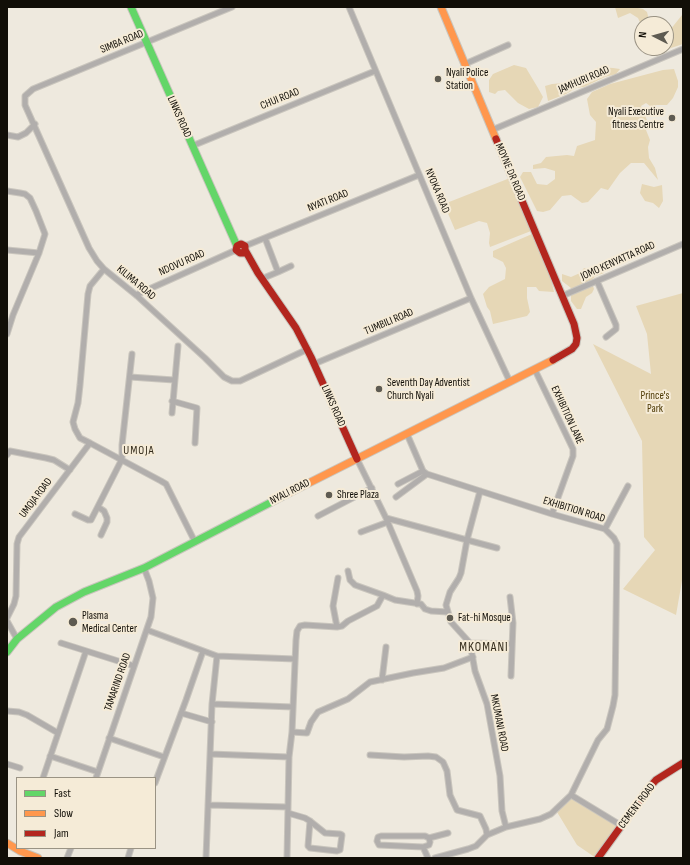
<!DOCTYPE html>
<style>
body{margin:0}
#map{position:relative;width:690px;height:865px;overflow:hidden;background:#eee9de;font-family:"Sofia Sans Condensed",sans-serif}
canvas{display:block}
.frame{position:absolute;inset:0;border:8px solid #110e07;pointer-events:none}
.legend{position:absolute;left:16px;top:777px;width:140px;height:72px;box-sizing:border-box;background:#f5ebd7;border:1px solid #9a9384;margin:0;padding:5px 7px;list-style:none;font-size:12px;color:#110e07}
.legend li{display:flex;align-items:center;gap:8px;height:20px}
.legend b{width:20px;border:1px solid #9a9384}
.north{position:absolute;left:634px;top:16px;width:40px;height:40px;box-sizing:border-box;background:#f5ebd7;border:1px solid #9a9384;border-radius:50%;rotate:276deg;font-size:11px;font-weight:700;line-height:16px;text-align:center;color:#110e07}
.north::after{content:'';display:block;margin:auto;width:14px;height:18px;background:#5e5b52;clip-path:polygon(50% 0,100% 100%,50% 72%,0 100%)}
</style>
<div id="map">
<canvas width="690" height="865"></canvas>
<div class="frame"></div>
<ul class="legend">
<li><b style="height:5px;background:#63d668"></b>Fast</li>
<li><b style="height:5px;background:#ff974d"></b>Slow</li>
<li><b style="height:5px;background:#b3261e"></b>Jam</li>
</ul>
<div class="north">N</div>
</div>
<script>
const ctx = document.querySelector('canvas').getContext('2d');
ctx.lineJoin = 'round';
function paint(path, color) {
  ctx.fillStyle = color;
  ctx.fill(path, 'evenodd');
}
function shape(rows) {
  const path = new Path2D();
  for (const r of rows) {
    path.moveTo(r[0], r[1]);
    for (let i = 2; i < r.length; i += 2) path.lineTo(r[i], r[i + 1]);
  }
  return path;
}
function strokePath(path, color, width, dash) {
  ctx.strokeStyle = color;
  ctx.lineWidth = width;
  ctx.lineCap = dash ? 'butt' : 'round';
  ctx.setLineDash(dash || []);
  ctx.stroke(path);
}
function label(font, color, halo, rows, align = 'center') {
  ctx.font = font + ' "Sofia Sans Condensed",sans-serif';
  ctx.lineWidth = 4;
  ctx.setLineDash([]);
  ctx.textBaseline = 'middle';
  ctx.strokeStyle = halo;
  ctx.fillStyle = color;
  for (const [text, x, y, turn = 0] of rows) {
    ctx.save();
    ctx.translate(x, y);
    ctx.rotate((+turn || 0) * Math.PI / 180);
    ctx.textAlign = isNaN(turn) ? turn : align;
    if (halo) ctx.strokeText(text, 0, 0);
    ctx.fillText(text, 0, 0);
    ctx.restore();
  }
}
paint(shape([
 [615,7,633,7,643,9,647,12,650,24,642,24,642,27,638,18,630,13,618,18],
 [682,15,683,44,668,49,659,55,651,50,650,48,666,48,666,37,670,30],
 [514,65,526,68,538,88,543,97,538,107,529,109,518,103,505,90,498,91,495,94,489,92,489,80,493,74],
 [599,67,613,68,620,69,616,74,605,77,584,87,576,88,566,94,548,101,545,86,552,84,575,82],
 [674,69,678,81,678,87,673,98,667,105,656,105,654,109,646,103,641,106,647,120,646,130,650,140,648,147,649,158,655,168,658,180,644,163,631,163,620,173,608,190,601,188,588,202,582,203,571,195,562,196,550,210,543,212,537,211,520,177,523,172,531,172,537,184,547,185,555,179,555,171,545,168,533,169,533,165,541,163,546,157,567,155,574,156,577,146,595,140,596,122,590,115,587,99,592,92,610,84,663,70],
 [510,178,531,231,490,247,489,243,490,233,487,223,479,221,455,230,444,204],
 [642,184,654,187,662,185,663,201,659,208,653,203,645,201,640,193],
 [532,234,549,269,554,292,539,291,536,287,527,287,527,298,530,312,527,316,493,324,490,311,487,307,483,294,489,287,505,279,506,268,503,262,493,257,493,251],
 [592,266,601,268,604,273,596,276,591,280,594,289,592,293,586,297,581,309,577,309,571,301,571,288,562,281,562,274,571,277,580,273,584,268,589,270],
 [683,293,683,575,676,615,623,589,655,550,644,537,642,441,593,344,651,374,647,334,636,306],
 [571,795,621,826,596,858,577,845,557,812]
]), '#e6d7b6');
const street = shape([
 [232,7,33,89,25,96,25,105,89,248,97,261,104,269,136,295,205,358,224,377,232,381,240,381,308,349],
 [349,7,471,298,510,382],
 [465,64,508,45],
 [492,130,683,49],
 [7,135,18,137,26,133,35,124],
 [192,146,375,71],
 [7,191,20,193,25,194,30,198,36,211,45,234,39,253,13,315,7,334],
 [265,238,278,272,266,277],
 [245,246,419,175],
 [7,250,39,253],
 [278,272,291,266],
 [597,281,616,325,616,329,606,337],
 [136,295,236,250],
 [562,296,683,244],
 [314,364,471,298],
 [535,370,573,449,573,456,552,514],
 [130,377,174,380],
 [172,401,197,408,195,443],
 [172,413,178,346],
 [407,434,423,471,427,474,552,514,605,529,614,538,617,544,615,695,613,706,607,729,598,740,571,795],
 [90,443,80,438,75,429,73,422,78,403,80,385,88,294,90,286,104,269],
 [7,455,10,451,46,458,54,460,70,470],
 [357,459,386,518,467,540,480,491],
 [398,484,423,471],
 [396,497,427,474],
 [98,507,104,511,107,518,107,522,101,535],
 [75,514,88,520,91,520,122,459,122,445,132,354],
 [318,516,372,488],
 [386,518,417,591,418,596,417,604],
 [605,529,628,486],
 [361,532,388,522],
 [497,548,467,540,461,573,459,578,450,592,446,605,451,622,470,643,475,671,487,704,500,776,502,811,506,827],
 [348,571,350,580,355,585,383,595],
 [510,597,513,623,511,676],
 [7,618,14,604,16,596,17,544,19,537,90,443,161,481,166,484,195,542],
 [7,621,17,639],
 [337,627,333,606,338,578],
 [147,630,217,656,295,659],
 [61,643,134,666],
 [470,643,512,644],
 [382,680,386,647],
 [212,704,293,707],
 [7,711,19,712,27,715,58,733],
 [181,713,212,722],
 [292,732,307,733,311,722,318,712,348,699,370,682,413,673,444,668,473,657],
 [109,738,164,757],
 [210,754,289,757],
 [370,755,404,757,428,756,436,757,443,762,447,771,450,795,457,810,480,816,486,829,487,835,476,846,468,849,435,858],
 [50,756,98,772],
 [7,764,20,768],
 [43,778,86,651],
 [96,778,151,617,153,598,149,581,144,568],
 [155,783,186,700,203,651],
 [208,805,288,807],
 [288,813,305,818,310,821,325,833,340,834,342,835,340,850,337,851,310,848,308,846,310,821],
 [487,835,506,827,540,819,551,814,571,795,622,826],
 [429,838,448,833],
 [423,847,429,845,430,842,429,838,425,836,381,836,378,837,377,841,379,845,423,847,428,858],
 [67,858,71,848],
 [128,858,131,848],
 [206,858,212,704,217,656],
 [287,858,289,757,292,732,296,640,297,631,300,626,305,625,337,627,342,626,348,621,377,606,383,595,395,600,421,604,425,609,431,611,448,612]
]);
const fast = shape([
 [131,7,237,246],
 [7,652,17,639,56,607,84,592,144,568,287,494]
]);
const slow = shape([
 [441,7,496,139],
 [287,494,553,360],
 [7,843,20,851,38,858]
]);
const jam = shape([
 [496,139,574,324,577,338,576,344,572,349,553,360],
 [245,250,243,253,240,253,236,250,237,246,241,244,245,246,245,250,258,273,296,328,311,357,357,459],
 [598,858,648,789,656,780,683,763]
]);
strokePath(street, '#c9c5bd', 7);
strokePath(fast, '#c9c5bd', 9);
strokePath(slow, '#c9c5bd', 9);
strokePath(jam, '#c9c5bd', 9);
strokePath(street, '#b1aeac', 5);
strokePath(fast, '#63d668', 7);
strokePath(slow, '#ff974d', 7);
strokePath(jam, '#b3261e', 7);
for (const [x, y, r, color] of [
 [438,79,4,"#5e5b52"],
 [672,118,4,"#5e5b52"],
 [379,389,4,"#5e5b52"],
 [329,495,4,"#5e5b52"],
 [450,618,4,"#5e5b52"],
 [73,622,5,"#5e5b52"]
]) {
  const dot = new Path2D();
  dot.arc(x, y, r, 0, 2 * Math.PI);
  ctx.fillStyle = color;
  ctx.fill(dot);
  strokePath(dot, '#f5ebd7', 1.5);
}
label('11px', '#110e07', '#f5ebd7', [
 ["SIMBA ROAD",122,42,-22],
 ["JAMHURI ROAD",584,80,-23],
 ["CHUI ROAD",280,99,-22],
 ["LINKS ROAD",179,117,66],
 ["MOYNE DR ROAD",510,172,67],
 ["NYOKA ROAD",437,191,67],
 ["NYATI ROAD",328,201,-22],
 ["JOMO KENYATTA ROAD",618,261,-24],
 ["NDOVU ROAD",182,263,-24],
 ["KILIMA ROAD",136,283,40],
 ["TUMBILI ROAD",389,322,-23],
 ["LINKS ROAD",333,406,66],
 ["EXHIBITION LANE",567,415,65],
 ["NYALI ROAD",290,492,-27],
 ["UMOJA ROAD",36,498,-53],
 ["EXHIBITION ROAD",574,510,17],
 ["TAMARIND ROAD",118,682,-71],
 ["MKUMANI ROAD",499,723,79],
 ["CEMENT ROAD",637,806,-53]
]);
label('11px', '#110e07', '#f5ebd7', [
 ["Nyali Police",446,73],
 ["Station",446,86],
 ["Nyali Executive",664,112,"right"],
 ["fitness Centre",664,125,"right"],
 ["Seventh Day Adventist",387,383],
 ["Church Nyali",387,396],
 ["Shree Plaza",337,495],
 ["Plasma",82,616],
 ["Medical Center",82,629],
 ["Fat-hi Mosque",458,618]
], 'left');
label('11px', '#4e3a05', '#f5ebd7', [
 ["Prince's",655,396],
 ["Park",655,409]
]);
ctx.letterSpacing = '1px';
label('12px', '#332b1b', '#f5ebd7', [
 ["UMOJA",139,451]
]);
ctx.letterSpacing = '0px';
ctx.letterSpacing = '1px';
label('13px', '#332b1b', '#f5ebd7', [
 ["MKOMANI",484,648]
]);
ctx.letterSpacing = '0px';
</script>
